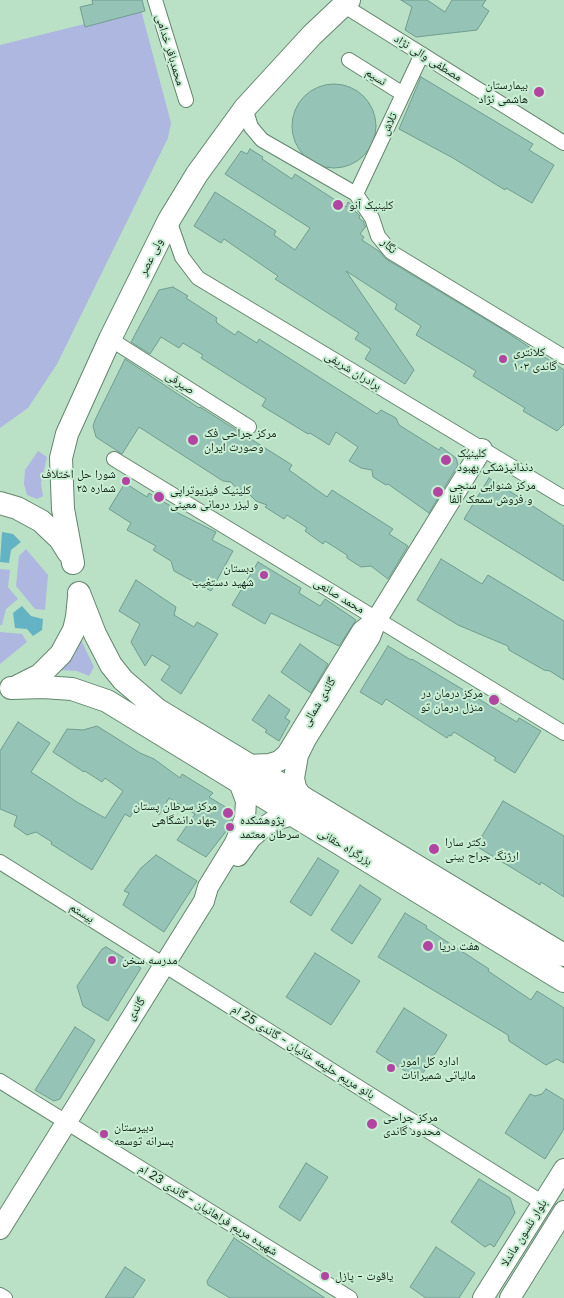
<!DOCTYPE html>
<meta charset="utf-8">
<style>
body{margin:0}
canvas{display:block;background:#bae0c5}
</style>
<canvas width="564" height="1298"></canvas>
<script>
const ctx = document.querySelector('canvas').getContext('2d');
ctx.lineJoin = 'round';
function paint(path, color) {
  ctx.fillStyle = color;
  ctx.fill(path, 'evenodd');
}
function shape(rows) {
  const path = new Path2D();
  for (const r of rows) {
    if (r.length === 3) {
      path.moveTo(r[0] + r[2], r[1]);
      path.arc(r[0], r[1], r[2], 0, 2 * Math.PI);
      continue;
    }
    path.moveTo(r[0], r[1]);
    for (let i = 2; i < r.length; i += 2) path.lineTo(r[i], r[i + 1]);
  }
  return path;
}
function strokePath(path, color, width, dash) {
  ctx.strokeStyle = color;
  ctx.lineWidth = width;
  ctx.lineCap = dash ? 'butt' : 'round';
  ctx.setLineDash(dash || []);
  ctx.stroke(path);
}
function label(font, color, halo, rows, align = 'center') {
  ctx.font = font + ' Inter,"Noto Naskh Arabic",sans-serif';
  ctx.lineWidth = 4;
  ctx.setLineDash([]);
  ctx.textBaseline = 'middle';
  ctx.strokeStyle = halo;
  ctx.fillStyle = color;
  for (const [text, x, y, turn = 0] of rows) {
    ctx.save();
    ctx.translate(x, y);
    ctx.rotate((+turn || 0) * Math.PI / 180);
    ctx.textAlign = isNaN(turn) ? turn : align;
    if (halo) ctx.strokeText(text, 0, 0);
    ctx.fillText(text, 0, 0);
    ctx.restore();
  }
}
paint(shape([
 [141,10,171,123,168,138,57,364,28,408,0,428,0,45],
 [38,451,47,457,41,483,43,496,37,499,27,495,24,484,25,470],
 [26,549,48,575,45,610,35,609,16,586,19,556],
 [0,569,10,570,8,587,18,599,6,609,2,625,0,625],
 [0,632,22,634,27,642,0,664],
 [81,640,94,667,89,676,77,671,60,670,74,656]
]), '#adb7e0');
paint(shape([
 [2,532,13,534,21,542,11,550,9,563,0,562],
 [22,606,31,616,43,619,42,630,33,636,27,629,15,628,13,613]
]), '#64b3c5');
const building = shape([
 [92,0,142,0,145,11,85,27,80,7,93,4,92,0],
 [401,0,427,0,445,12,452,0,486,0,482,6,489,11,477,30,416,37,405,30,412,7,401,0],
 [421,77,533,144,529,150,554,165,532,203,506,188,505,190,453,158,399,129,421,77],
 [334,126,42],
 [250,149,263,157,262,159,292,179,295,174,346,207,348,202,353,205,356,210,355,211,360,216,359,218,364,222,364,225,366,226,360,234,364,237,362,240,380,252,386,259,502,329,564,370,564,424,557,431,523,411,525,408,473,376,476,371,416,335,421,326,395,309,397,304,346,271,414,370,405,384,365,359,371,349,355,339,359,333,275,279,278,276,224,239,221,243,194,226,215,192,276,231,274,235,295,250,310,228,225,174,241,151,247,154,250,149],
 [173,287,188,296,186,298,217,318,216,320,217,323,235,335,238,331,257,343,259,339,377,414,381,410,396,418,399,425,439,450,441,447,456,458,458,465,429,513,388,484,386,485,373,477,372,470,361,468,349,461,358,447,336,432,329,445,310,433,308,434,262,406,266,399,201,358,203,355,183,343,179,348,161,337,150,354,131,342,159,290,173,287],
 [125,359,199,408,200,407,292,465,289,470,327,497,332,490,393,529,389,534,408,546,388,579,371,566,361,567,347,558,347,555,325,541,323,544,305,531,307,528,287,515,284,519,265,507,267,505,256,501,246,491,236,488,231,482,223,481,139,427,122,454,96,437,93,426,95,420,125,359],
 [489,478,564,526,564,581,464,519,489,478],
 [125,483,147,497,149,493,174,508,172,510,216,532,212,540,233,551,211,591,174,571,171,561,153,550,156,546,127,530,131,523,109,509,125,483],
 [441,559,482,584,488,575,564,621,564,680,550,671,544,670,509,650,508,646,458,625,417,600,441,559],
 [258,562,301,588,299,593,320,606,325,599,356,620,339,646,271,613,265,624,232,605,258,562],
 [136,580,176,607,174,615,194,627,197,622,218,634,181,694,161,680,170,666,152,655,145,666,131,642,140,624,119,611,136,580],
 [300,644,328,664,311,693,281,672,300,644],
 [388,646,411,660,412,659,517,722,519,718,541,731,515,773,494,760,496,758,454,732,451,736,449,735,447,738,386,699,382,705,360,692,388,646],
 [269,695,290,710,285,718,290,721,279,741,265,732,267,730,252,720,269,695],
 [18,722,50,743,31,772,77,802,105,818,123,791,105,778,102,782,85,771,84,772,53,752,67,729,83,730,97,726,140,753,154,759,180,778,182,774,213,793,209,797,232,811,232,818,227,830,206,857,177,840,195,814,169,798,159,815,140,802,130,817,125,814,92,870,51,844,52,842,36,832,27,835,14,826,17,816,0,809,0,751,18,722],
 [503,801,564,836,564,897,541,882,540,885,476,846,503,801],
 [156,855,197,881,164,932,123,905,129,893,124,891,141,868,156,855],
 [318,858,339,871,311,916,290,902,318,858],
 [360,885,381,899,352,944,331,930,360,885],
 [405,913,427,926,426,928,489,969,488,971,531,1000,537,991,564,1008,564,1063,557,1059,546,1065,509,1041,508,1035,378,957,405,913],
 [106,947,141,968,108,1021,83,1006,77,986,102,949,106,947],
 [315,953,360,981,331,1025,286,997,315,953],
 [404,1008,447,1035,421,1076,416,1078,376,1052,404,1008],
 [75,1027,95,1040,60,1099,54,1101,35,1090,75,1027],
 [546,1089,564,1100,564,1129,545,1159,505,1133,530,1094,535,1096,542,1094,546,1089],
 [306,1163,328,1177,300,1221,279,1207,306,1163],
 [479,1179,510,1198,515,1213,494,1247,490,1244,485,1247,451,1222,479,1179],
 [234,1238,296,1279,325,1298,230,1298,208,1285,207,1281,234,1238],
 [436,1247,475,1273,459,1298,426,1298,410,1287,436,1247],
 [125,1267,145,1280,133,1298,105,1298,125,1267]
]);
paint(building, '#95c4b6');
strokePath(building, '#6f9d8f', 1);
const street = shape([
 [155,0,186,100],
 [343,5,564,143],
 [349,60,403,94],
 [245,108,251,127,262,140,356,194,372,218,378,236,391,252,564,357],
 [356,194,422,54],
 [169,220,182,257,198,278,564,498],
 [110,339,249,427],
 [114,459,564,733],
 [0,862,543,1203],
 [0,1081,350,1298],
 [0,1295,5,1298]
]);
const secondary = shape([
 [377,619,482,449],
 [248,765,269,764,279,761,287,754,362,631,377,619,370,637,306,739,298,755,294,778,296,788,303,798],
 [238,856,251,838,260,830,273,821,292,815],
 [0,1229,204,901,208,887,235,843,245,818,246,801,239,782],
 [483,1298,564,1169],
 [510,1298,564,1211]
]);
const primary = shape([
 [0,503,17,508,41,521,60,539,68,552],
 [73,563,63,509,61,458,67,434,110,339,169,220,197,174,245,108,312,35,349,0],
 [79,593,95,634,111,665,123,680,158,710,564,955],
 [18,686,40,675,61,654,74,630,77,617,79,597],
 [11,688,43,687,72,689,107,701,564,981]
]);
strokePath(street, '#63866d', 16);
strokePath(secondary, '#63866d', 22);
strokePath(primary, '#63866d', 24);
strokePath(street, '#fff', 14);
strokePath(secondary, '#fff', 20);
strokePath(primary, '#fff', 22);
for (const [x, y, r, color] of [
 [539,92,6,"#b345a2"],
 [338,205,6,"#b345a2"],
 [503,359,5,"#b345a2"],
 [193,440,6,"#b345a2"],
 [446,460,6,"#b345a2"],
 [126,481,5,"#b345a2"],
 [438,492,6,"#b345a2"],
 [159,497,6,"#b345a2"],
 [264,575,5,"#b345a2"],
 [494,700,6,"#b345a2"],
 [228,813,6,"#b345a2"],
 [230,827,5,"#b345a2"],
 [434,849,6,"#b345a2"],
 [428,946,6,"#b345a2"],
 [112,960,5,"#b345a2"],
 [391,1068,5,"#b345a2"],
 [372,1124,6,"#b345a2"],
 [104,1134,5,"#b345a2"],
 [325,1276,5,"#b345a2"]
]) {
  const dot = new Path2D();
  dot.arc(x, y, r, 0, 2 * Math.PI);
  ctx.fillStyle = color;
  ctx.fill(dot);
  strokePath(dot, '#c7edd2', 2);
}
label('12px', '#16241b', '#c7edd2', [
 ["محمدباقر خدامی",170,50,73],
 ["مصطفی والی نژاد",428,58,32],
 ["نسیم",376,77,32],
 ["تلاش",389,124,-65],
 ["نگار",389,246,44],
 ["ولی عصر",151,257,-64],
 ["برادران شریفی",353,371,31],
 ["صیرفی",180,383,33],
 ["محمد صانعی",339,596,31],
 ["گاندی شمالی",319,702,-59],
 ["بزرگراه حقانی",345,847,31],
 ["بیستم",82,913,32],
 ["گاندی",136,1009,-58],
 ["بانو مریم حلیمه خانیان - گاندی 25 ام",303,1052,32],
 ["شهیده مریم فراهانیان - گاندی 23 ام",208,1210,32],
 ["بلوار نلسون ماندلا",524,1233,-58]
]);
label('12px', '#16241b', '#c7edd2', [
 ["بیمارستان",528,85,"right"],
 ["هاشمی نژاد",528,99,"right"],
 ["کلینیک آنو",349,205],
 ["کلانتری",513,352],
 ["۱۰۳ گاندی",513,366],
 ["مرکز جراحی فک",204,433],
 ["وصورت ایران",204,447],
 ["کلینیک",457,453],
 ["دندانپزشکی بهبود",457,467],
 ["شورا حل اختلاف",116,474,"right"],
 ["شماره ۲۵",116,488,"right"],
 ["مرکز شنوایی سنجی",449,485],
 ["و فروش سمعک آلفا",449,499],
 ["کلینیک فیزیوتراپی",170,490],
 ["و لیزر درمانی معینی",170,504],
 ["دبستان",254,568,"right"],
 ["شهید دستغیب",254,582,"right"],
 ["مرکز درمان در",483,693,"right"],
 ["منزل درمان تو",483,707,"right"],
 ["مرکز سرطان پستان",217,806,"right"],
 ["جهاد دانشگاهی",217,820,"right"],
 ["پژوهشکده",240,820],
 ["سرطان معتمد",240,834],
 ["دکتر سارا",445,842],
 ["ارژنگ جراح بینی",445,856],
 ["هفت دریا",439,946],
 ["مدرسه سخن",122,960],
 ["اداره کل امور",401,1061],
 ["مالیاتی شمیرانات",401,1075],
 ["مرکز جراحی",383,1117],
 ["محدود گاندی",383,1131],
 ["دبیرستان",114,1127],
 ["پسرانه توسعه",114,1141],
 ["یاقوت - پازل",335,1276]
], 'left');
</script>
